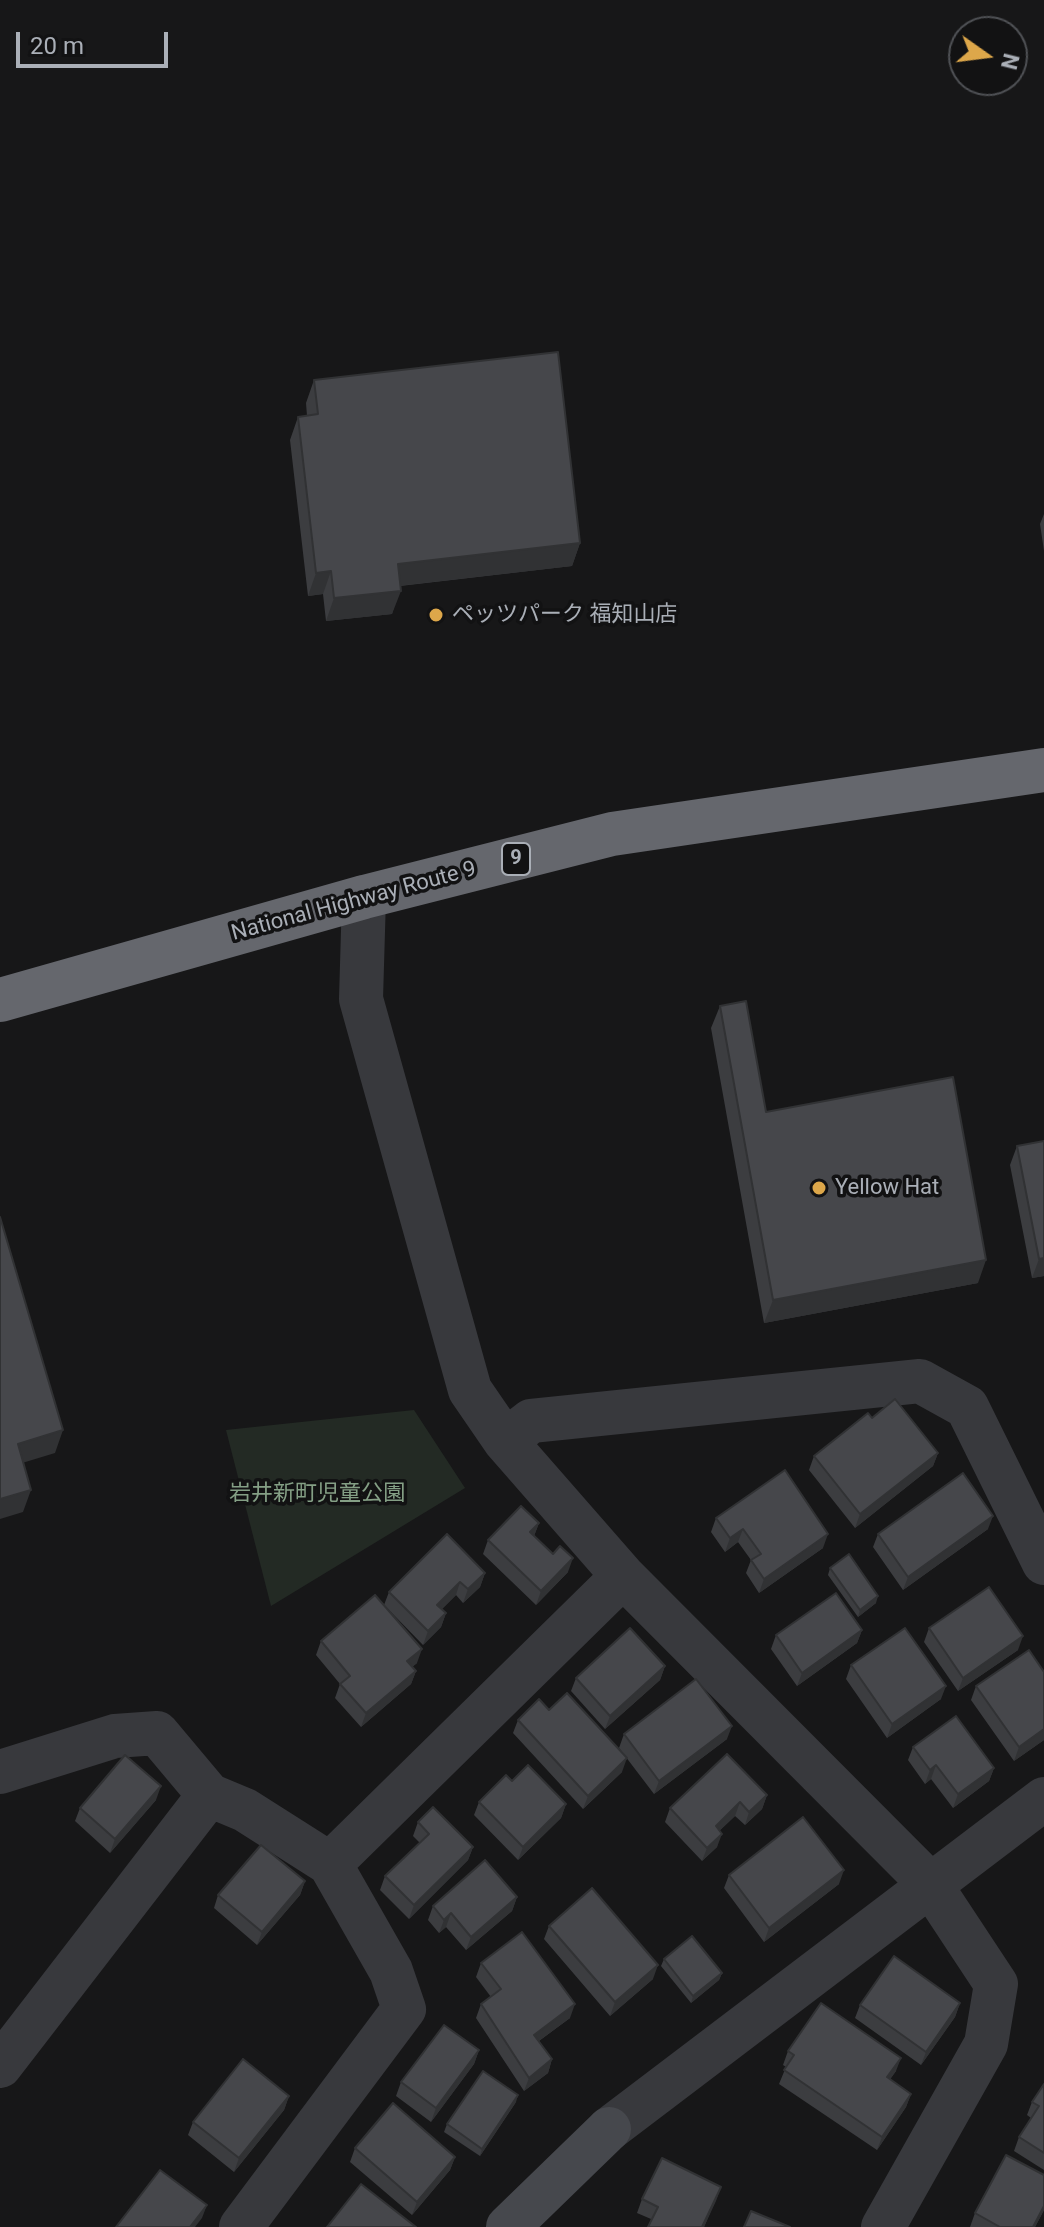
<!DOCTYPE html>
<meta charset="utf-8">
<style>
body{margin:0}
#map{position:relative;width:1044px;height:2227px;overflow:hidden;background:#171718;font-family:Roboto,sans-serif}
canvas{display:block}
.north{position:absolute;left:948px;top:16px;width:80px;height:80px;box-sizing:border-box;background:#121213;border:2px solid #4f5155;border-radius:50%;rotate:104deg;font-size:22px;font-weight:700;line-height:32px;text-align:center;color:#aaafb7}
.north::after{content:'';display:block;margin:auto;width:28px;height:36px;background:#dda74a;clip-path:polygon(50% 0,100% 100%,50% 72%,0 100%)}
.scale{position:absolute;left:16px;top:32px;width:152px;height:36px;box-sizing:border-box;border:4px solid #aaafb7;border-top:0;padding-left:10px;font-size:24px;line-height:28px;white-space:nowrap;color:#aaafb7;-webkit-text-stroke:6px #121213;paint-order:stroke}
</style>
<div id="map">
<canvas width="1044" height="2227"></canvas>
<div class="north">N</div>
<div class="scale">20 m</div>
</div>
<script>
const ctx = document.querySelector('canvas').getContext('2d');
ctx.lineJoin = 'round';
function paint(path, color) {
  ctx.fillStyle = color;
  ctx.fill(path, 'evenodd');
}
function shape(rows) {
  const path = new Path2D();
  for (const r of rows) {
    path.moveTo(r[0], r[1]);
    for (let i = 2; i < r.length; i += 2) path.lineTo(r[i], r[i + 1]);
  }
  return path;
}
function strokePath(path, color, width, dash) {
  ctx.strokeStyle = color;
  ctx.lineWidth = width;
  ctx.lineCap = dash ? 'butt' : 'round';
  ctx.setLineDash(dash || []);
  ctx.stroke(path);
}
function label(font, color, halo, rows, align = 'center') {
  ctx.font = font + ' Roboto,"Noto Sans JP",sans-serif';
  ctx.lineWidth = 7;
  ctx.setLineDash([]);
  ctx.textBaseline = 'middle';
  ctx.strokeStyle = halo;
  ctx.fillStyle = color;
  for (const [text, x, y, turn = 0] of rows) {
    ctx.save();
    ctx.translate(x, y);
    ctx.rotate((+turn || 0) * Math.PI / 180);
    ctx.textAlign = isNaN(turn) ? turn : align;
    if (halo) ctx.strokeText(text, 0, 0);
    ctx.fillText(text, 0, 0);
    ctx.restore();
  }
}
paint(shape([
 [414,1410,465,1488,271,1606,226,1430]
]), '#232a24');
strokePath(shape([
 [364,897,361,999,470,1390,505,1441,623,1576,930,1884,996,1984,986,2044,883,2227],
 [505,1441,531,1421,920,1381,967,1407,1044,1563],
 [0,1772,115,1736,157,1733,209,1795],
 [330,1864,623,1576],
 [0,2066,209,1795,245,1810,330,1864,391,1971,404,2009,241,2227],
 [609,2129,1044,1799]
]), '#38393d', 44);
strokePath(shape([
 [508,2227,609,2129]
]), '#46484d', 44);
strokePath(shape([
 [0,1000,364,897,612,834,1044,770]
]), '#65676d', 44);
paint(shape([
 [314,380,580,543,572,566,400,586,392,614,326,621,323,594,308,596,290,440,298,417,307,416,306,403],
 [1044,514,1044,551,1040,524],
 [720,1006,766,1112,978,1283,764,1323,711,1028],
 [1017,1146,1044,1276,1032,1278,1010,1165],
 [872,1418,938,1453,933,1466,855,1528,809,1470,814,1456],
 [716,1518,823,1548,759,1593,746,1573,751,1560,738,1542,725,1552,711,1532],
 [539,1523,534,1536,568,1572,536,1605,483,1554,488,1540],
 [988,1529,903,1590,873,1547,878,1534],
 [830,1568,876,1603,858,1617,828,1575],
 [485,1573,480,1587,463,1603,456,1595,442,1609,446,1613,441,1627,423,1645,386,1607,417,1663,412,1667,416,1671,411,1684,361,1727,335,1698,340,1684,316,1655,321,1641,384,1605,389,1592],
 [929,1628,1018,1650,958,1691,924,1642],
 [862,1630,857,1643,797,1686,771,1649,776,1635],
 [851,1665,941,1699,887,1738,846,1679],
 [665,1666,660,1680,605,1729,571,1691,576,1678],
 [1044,1672,1044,1740,1014,1761,971,1700,976,1686],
 [549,1710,622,1772,583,1809,513,1733,518,1720],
 [624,1734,727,1739,654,1794,619,1748],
 [913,1747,994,1768,989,1781,953,1808,931,1779,925,1784,908,1760],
 [512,1781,566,1804,561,1818,518,1860,474,1815,479,1802],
 [767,1795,762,1809,745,1825,735,1816,720,1830,717,1847,702,1861,665,1822,670,1808],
 [156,1800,110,1853,75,1821,80,1808],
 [418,1822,473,1847,468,1860,409,1919,380,1890,385,1876,420,1843,413,1836],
 [729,1875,839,1884,764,1942,724,1888],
 [305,1881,300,1895,257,1945,214,1908,218,1895],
 [517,1897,512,1911,466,1950,446,1927,439,1933,428,1920,433,1906],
 [549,1926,653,1979,610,2016,544,1939],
 [664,1959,722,1973,719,1980,691,2003,661,1966],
 [481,1963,570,2018,539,2041,552,2059,548,2073,524,2091,476,2018,481,2004,491,1997,476,1977],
 [960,2003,955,2017,921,2065,855,2018,860,2005],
 [479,2050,474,2064,431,2122,396,2096,401,2082],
 [788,2051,896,2071,890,2079,911,2094,906,2107,877,2150,779,2084,786,2067,783,2065],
 [1044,2084,1044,2170,1014,2151,1019,2137,1031,2118,1027,2115,1032,2102],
 [289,2096,284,2110,234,2172,188,2135,193,2122],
 [516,2102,480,2156,444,2132,447,2124],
 [355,2148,455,2157,450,2170,412,2215,350,2162],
 [1044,2175,1044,2210,1035,2227,970,2227,975,2213],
 [721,2187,704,2227,648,2227,651,2219,637,2213,642,2199]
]), '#3c3d40');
paint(shape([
 [580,543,572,566,389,587,398,564],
 [331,571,323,594,308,596,316,573],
 [401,591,392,614,326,621,334,598],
 [1044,1258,1044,1276,1032,1278,1039,1259],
 [986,1260,978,1283,764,1323,773,1300],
 [63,1430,55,1453,9,1467,18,1444],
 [938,1453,933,1466,855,1528,860,1514],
 [31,1490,23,1512,0,1519,0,1499],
 [993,1516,988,1529,903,1590,908,1577],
 [539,1523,534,1536,530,1532],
 [743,1529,738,1542,725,1552,730,1538],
 [828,1534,823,1548,759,1593,764,1579],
 [573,1558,568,1572,536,1605,541,1591],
 [485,1573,480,1587,463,1603,468,1589],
 [460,1582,456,1595,432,1618,437,1605],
 [878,1596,876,1603,858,1617,860,1610],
 [446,1613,441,1627,423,1645,428,1631],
 [862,1630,857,1643,797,1686,802,1673],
 [1023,1636,1018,1650,958,1691,963,1678],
 [422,1649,417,1663,402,1675,407,1661],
 [665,1666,660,1680,605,1729,610,1716],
 [416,1671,411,1684,361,1727,366,1713],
 [946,1686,941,1699,887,1738,892,1724],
 [732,1726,727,1739,654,1794,659,1781],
 [1044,1729,1044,1740,1014,1761,1019,1747],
 [627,1758,622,1772,583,1809,588,1796],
 [936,1765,931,1779,925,1784,930,1770],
 [994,1768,989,1781,953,1808,958,1794],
 [161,1786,156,1800,110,1853,115,1839],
 [767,1795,762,1809,745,1825,749,1812],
 [740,1802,735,1816,711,1839,716,1826],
 [566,1804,561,1818,518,1860,523,1847],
 [722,1834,717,1847,702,1861,707,1848],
 [473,1847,468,1860,409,1919,414,1905],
 [844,1870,839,1884,764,1942,769,1928],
 [305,1881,300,1895,257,1945,262,1932],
 [517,1897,512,1911,466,1950,471,1937],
 [451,1913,446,1927,439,1933,444,1920],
 [658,1965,653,1979,610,2016,615,2002],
 [722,1973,719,1980,691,2003,693,1996],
 [960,2003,955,2017,921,2065,926,2052],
 [575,2004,570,2018,529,2048,534,2035],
 [479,2050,474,2064,431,2122,436,2108],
 [901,2058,896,2071,882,2091,887,2077],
 [552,2059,548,2073,524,2091,529,2078],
 [911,2094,906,2107,877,2150,882,2137],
 [518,2095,516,2102,480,2156,482,2149],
 [289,2096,284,2110,234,2172,239,2158],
 [455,2157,450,2170,412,2215,417,2202],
 [721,2187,716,2201,704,2227,702,2227],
 [207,2205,202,2218,195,2227,190,2227],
 [1044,2206,1044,2210,1035,2227,1033,2227]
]), '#313234');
const building = shape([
 [558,352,580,543,398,564,401,591,334,598,331,571,316,573,298,417,318,414,314,380,558,352],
 [746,1001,766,1112,953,1077,986,1260,773,1300,720,1006,746,1001],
 [1044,1141,1044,1258,1039,1259,1017,1146,1044,1141],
 [0,1217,63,1430,18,1444,31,1490,0,1499,0,1217],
 [895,1399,938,1453,860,1514,814,1456,868,1413,872,1418,895,1399],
 [785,1470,828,1534,764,1579,751,1560,761,1554,743,1529,730,1538,716,1518,785,1470],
 [963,1473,993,1516,908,1577,878,1534,963,1473],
 [521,1506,539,1523,530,1532,553,1554,560,1546,573,1558,541,1591,488,1540,521,1506],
 [447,1534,485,1573,468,1589,460,1582,437,1605,446,1613,428,1631,389,1592,447,1534],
 [849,1554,878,1596,860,1610,830,1568,849,1554],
 [989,1587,1023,1636,963,1678,929,1628,989,1587],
 [836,1593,862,1630,802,1673,776,1635,836,1593],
 [375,1595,422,1649,407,1661,416,1671,366,1713,340,1684,350,1676,321,1641,375,1595],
 [630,1628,665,1666,610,1716,576,1678,630,1628],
 [905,1628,946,1686,892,1724,851,1665,905,1628],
 [1029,1650,1044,1672,1044,1729,1019,1747,976,1686,1029,1650],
 [696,1679,732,1726,659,1781,624,1734,696,1679],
 [567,1693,627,1758,588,1796,518,1720,539,1699,549,1710,567,1693],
 [956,1716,994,1768,958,1794,936,1765,930,1770,913,1747,956,1716],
 [727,1754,767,1795,749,1812,740,1802,716,1826,722,1834,707,1848,670,1808,727,1754],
 [125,1755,161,1786,115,1839,80,1808,125,1755],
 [528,1765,566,1804,523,1847,479,1802,506,1775,512,1781,528,1765],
 [433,1807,473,1847,414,1905,385,1876,429,1834,418,1822,433,1807],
 [803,1817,844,1870,769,1928,729,1875,803,1817],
 [261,1845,305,1881,262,1932,218,1895,261,1845],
 [485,1860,517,1897,471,1937,451,1913,444,1920,433,1906,485,1860],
 [592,1888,658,1965,615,2002,549,1926,592,1888],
 [522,1932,575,2004,534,2035,552,2059,529,2078,481,2004,501,1989,481,1963,522,1932],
 [692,1936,722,1973,693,1996,664,1959,692,1936],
 [894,1956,960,2003,926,2052,860,2005,894,1956],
 [821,2003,901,2058,887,2077,911,2094,882,2137,784,2070,794,2055,788,2051,821,2003],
 [444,2025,479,2050,436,2108,401,2082,444,2025],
 [243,2059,289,2096,239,2158,193,2122,243,2059],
 [483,2071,518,2095,482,2149,447,2124,483,2071],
 [1044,2084,1044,2153,1019,2137,1039,2106,1032,2102,1044,2084],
 [393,2103,455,2157,417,2202,355,2148,393,2103],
 [1006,2155,1044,2175,1044,2206,1033,2227,1000,2227,975,2213,1006,2155],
 [662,2158,721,2187,702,2227,648,2227,658,2207,642,2199,662,2158],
 [160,2170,207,2205,190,2227,116,2227,160,2170],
 [361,2184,416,2227,327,2227,361,2184],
 [751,2211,790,2227,744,2227,751,2211]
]);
paint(building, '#46474b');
strokePath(building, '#313234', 2);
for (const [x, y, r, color] of [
 [436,615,8,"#dda74a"],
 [819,1188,8,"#dda74a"]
]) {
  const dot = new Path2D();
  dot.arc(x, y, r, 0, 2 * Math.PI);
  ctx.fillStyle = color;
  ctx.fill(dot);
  strokePath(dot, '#121213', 3);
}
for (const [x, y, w] of [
 [516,859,28]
]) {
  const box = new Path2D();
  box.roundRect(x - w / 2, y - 16, w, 32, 6);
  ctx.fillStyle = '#121213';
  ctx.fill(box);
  strokePath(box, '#aaafb7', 2);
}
label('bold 20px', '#aaafb7', null, [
 ["9",516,859]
]);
label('22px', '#aaafb7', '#121213', [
 ["ペッツパーク 福知山店",452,615],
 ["Yellow Hat",835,1188]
], 'left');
label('22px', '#aaafb7', '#121213', [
 ["National Highway Route 9",354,902,-15]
]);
label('22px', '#849f85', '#121213', [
 ["岩井新町児童公園",317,1494]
]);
</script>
